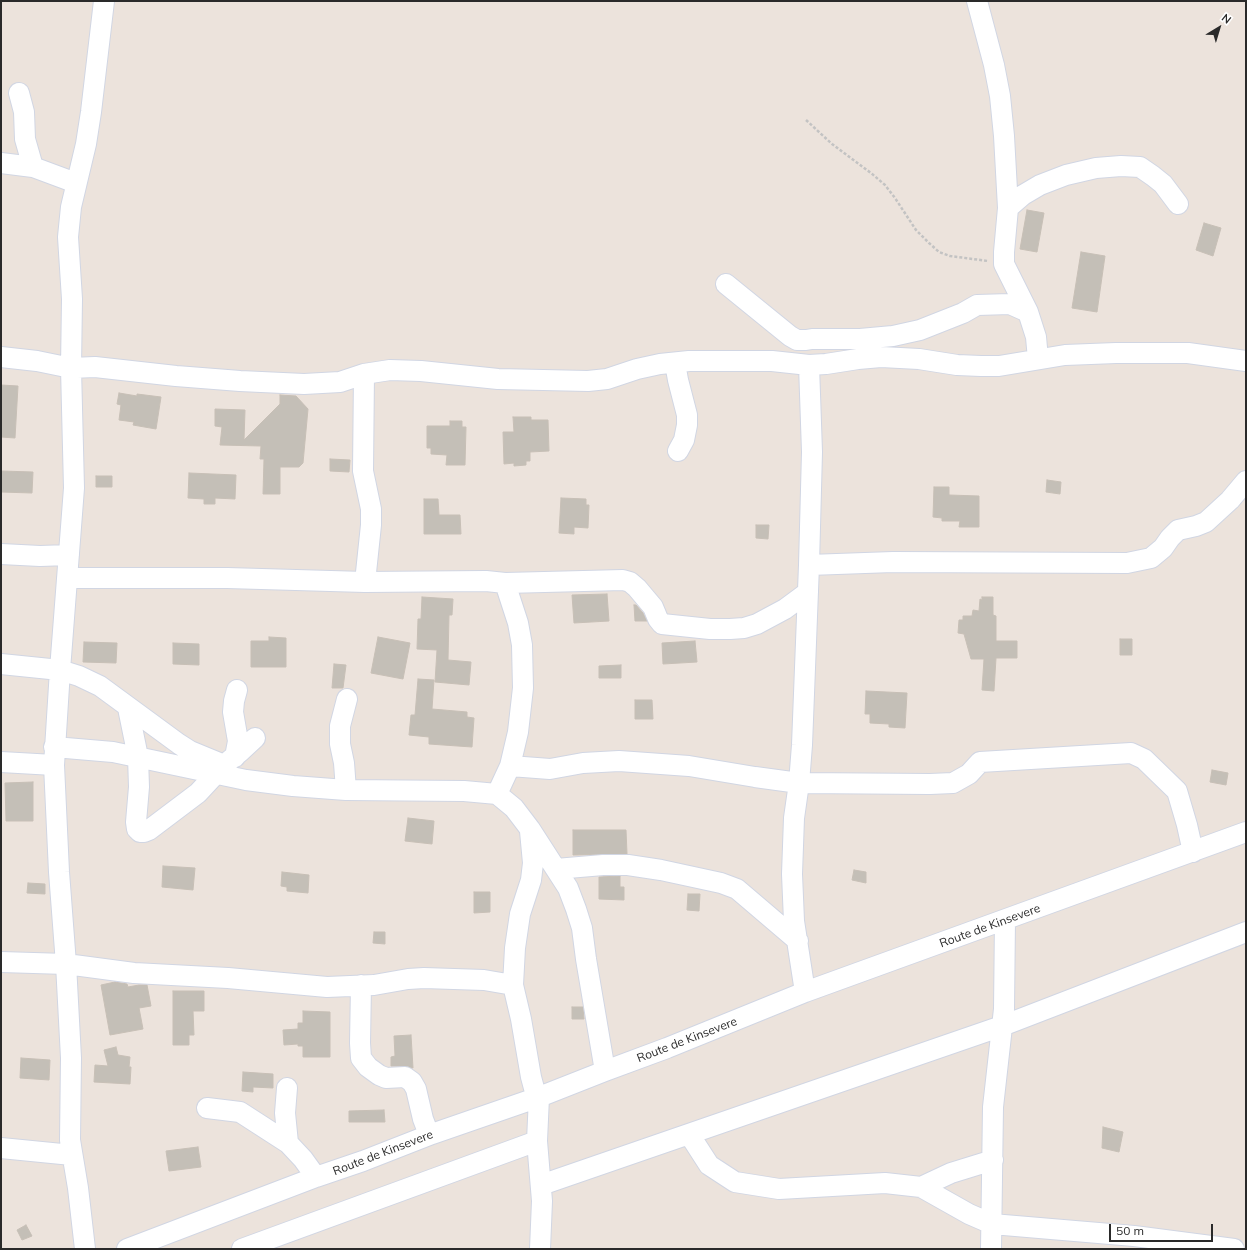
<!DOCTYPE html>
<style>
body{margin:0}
#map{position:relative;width:1247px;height:1250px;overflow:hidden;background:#ece3dc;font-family:Mulish,sans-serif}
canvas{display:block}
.frame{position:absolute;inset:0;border:2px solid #2a2a2a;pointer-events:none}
.north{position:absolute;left:1199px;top:8px;width:40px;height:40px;-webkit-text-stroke:3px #fff;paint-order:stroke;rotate:38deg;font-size:11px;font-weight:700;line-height:16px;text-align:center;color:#2a2a2a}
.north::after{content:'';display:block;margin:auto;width:14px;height:18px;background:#2a2a2a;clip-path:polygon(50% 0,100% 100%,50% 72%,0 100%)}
.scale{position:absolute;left:1109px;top:1224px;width:104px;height:18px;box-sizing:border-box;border:2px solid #2a2a2a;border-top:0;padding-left:5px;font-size:12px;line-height:14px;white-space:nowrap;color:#2a2a2a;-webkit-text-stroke:3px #fff;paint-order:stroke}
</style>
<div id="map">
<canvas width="1247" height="1250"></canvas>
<div class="frame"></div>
<div class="north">N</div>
<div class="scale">50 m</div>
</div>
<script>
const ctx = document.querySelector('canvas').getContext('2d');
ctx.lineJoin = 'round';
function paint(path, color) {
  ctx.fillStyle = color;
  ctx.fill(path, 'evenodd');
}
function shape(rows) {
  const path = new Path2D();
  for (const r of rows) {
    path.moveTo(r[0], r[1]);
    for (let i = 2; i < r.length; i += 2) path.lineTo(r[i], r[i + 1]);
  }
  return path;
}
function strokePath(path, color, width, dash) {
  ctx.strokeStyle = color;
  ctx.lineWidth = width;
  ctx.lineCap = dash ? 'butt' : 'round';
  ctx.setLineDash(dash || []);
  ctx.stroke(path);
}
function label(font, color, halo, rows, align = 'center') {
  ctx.font = font + ' Mulish,sans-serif';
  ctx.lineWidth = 3;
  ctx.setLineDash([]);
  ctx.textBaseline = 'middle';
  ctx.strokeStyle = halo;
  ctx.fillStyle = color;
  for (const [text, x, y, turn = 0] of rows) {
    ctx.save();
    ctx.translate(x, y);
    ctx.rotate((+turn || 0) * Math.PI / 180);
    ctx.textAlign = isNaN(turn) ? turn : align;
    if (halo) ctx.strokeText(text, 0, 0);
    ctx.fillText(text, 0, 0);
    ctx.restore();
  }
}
const building = shape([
 [1027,210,1044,213,1037,252,1020,249,1027,210],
 [1204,223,1221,228,1213,256,1196,250,1204,223],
 [1081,252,1105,256,1097,312,1072,308,1081,252],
 [1,385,18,386,15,438,1,437,1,385],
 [119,393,137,396,137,394,161,397,156,429,133,425,134,422,119,420,121,405,117,404,119,393],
 [280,395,296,396,308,409,303,463,299,467,280,467,280,494,263,494,264,459,260,459,261,446,220,445,222,427,215,426,215,409,245,410,244,440,280,404,280,395],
 [513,417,531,417,531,420,548,420,549,451,530,452,530,461,526,461,526,465,514,466,514,463,504,464,503,432,514,432,513,417],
 [450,421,462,421,462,427,466,427,465,465,446,465,447,455,431,454,431,448,427,448,427,426,450,426,450,421],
 [330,459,350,460,349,472,330,471,330,459],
 [1,471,33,472,32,493,1,492,1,471],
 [189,473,236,475,235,499,215,498,215,504,204,504,204,499,188,498,189,473],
 [96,476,112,476,112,487,96,487,96,476],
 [1047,480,1061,482,1060,494,1046,492,1047,480],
 [934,487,949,487,949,495,979,496,979,527,959,527,960,521,942,521,942,518,933,517,934,487],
 [561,498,586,499,586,505,589,505,588,528,574,527,574,534,559,533,561,498],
 [424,499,438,499,439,515,460,515,461,534,424,534,424,499],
 [756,525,769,525,768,539,756,538,756,525],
 [607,594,609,621,574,623,572,595,607,594],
 [422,597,453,599,452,615,449,615,448,660,471,662,469,685,435,682,437,650,417,649,418,619,421,619,422,597],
 [982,597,993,597,993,615,996,616,996,641,1017,641,1017,658,996,658,994,691,982,690,984,659,971,659,964,634,958,633,959,620,963,620,963,616,972,616,973,610,979,611,980,599,982,600,982,597],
 [634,605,636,605,643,613,647,621,635,621,634,605],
 [269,637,286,638,286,667,251,667,251,641,269,641,269,637],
 [378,637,410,643,403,679,371,673,378,637],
 [1120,639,1132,639,1132,655,1120,655,1120,639],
 [695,641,697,662,663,664,662,643,695,641],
 [84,642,117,643,116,663,83,662,84,642],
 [173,643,199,644,199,665,173,664,173,643],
 [334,664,346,665,343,688,332,688,334,664],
 [621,665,621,678,599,678,599,666,621,665],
 [418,679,434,680,432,709,467,712,467,717,474,718,472,747,429,744,429,737,409,735,411,715,415,715,418,679],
 [866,691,907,693,905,728,889,727,889,724,870,723,870,714,865,714,866,691],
 [635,700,652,700,653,719,635,719,635,700],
 [1212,770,1228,773,1226,785,1210,782,1212,770],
 [33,782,33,821,6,821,5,783,33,782],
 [408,818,434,821,432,844,405,841,408,818],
 [573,830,626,830,627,854,573,855,573,830],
 [163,866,195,868,193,890,162,887,163,866],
 [854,870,866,872,866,883,852,880,854,870],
 [282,872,309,875,308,893,287,891,287,887,281,886,282,872],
 [620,876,620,887,624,887,624,900,599,899,599,877,620,876],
 [28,883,45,884,45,894,27,893,28,883],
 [474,892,490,892,490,912,474,913,474,892],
 [688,894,700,894,699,911,687,910,688,894],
 [374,932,385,932,385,944,373,943,374,932],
 [115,982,127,984,128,987,139,985,147,985,151,1006,139,1008,143,1029,110,1035,101,985,115,982],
 [173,991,204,991,204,1011,193,1011,194,1035,189,1035,189,1045,173,1045,173,991],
 [572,1007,583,1007,584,1019,572,1019,572,1007],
 [303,1011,330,1012,330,1057,303,1057,303,1046,298,1046,298,1044,284,1045,283,1030,298,1029,298,1023,303,1023,303,1011],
 [411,1035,413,1068,404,1066,391,1066,391,1057,395,1056,394,1036,411,1035],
 [116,1047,118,1055,130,1057,129,1067,131,1067,130,1084,94,1082,95,1065,108,1066,104,1050,116,1047],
 [21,1058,50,1060,49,1080,20,1078,21,1058],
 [243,1072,273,1074,273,1088,253,1087,253,1092,242,1091,243,1072],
 [384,1110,385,1122,349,1122,349,1111,384,1110],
 [1103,1127,1123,1132,1119,1152,1102,1148,1103,1127],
 [198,1147,201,1167,169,1171,166,1151,198,1147],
 [26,1225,32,1236,22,1240,17,1230,26,1225]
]);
paint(building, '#c4bfb7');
strokePath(building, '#c7bfb6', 1);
const minor = shape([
 [977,1,994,65,1000,96,1004,136,1008,208,1004,252,1004,264,1028,312,1036,337,1038,359],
 [19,93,24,112,25,139,33,167],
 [1,163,33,167,76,183],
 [1008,208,1023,195,1040,185,1066,175,1096,168,1121,166,1140,167,1153,176,1163,184,1178,204],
 [726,284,790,336,797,340,806,340,812,339,860,339,893,336,920,330,963,313,977,305,1010,304,1028,312],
 [1,357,37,361,71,368,95,367,176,376,240,381,304,384,340,382,364,374,390,370,421,371,498,379,588,381,607,379,637,369,660,364,689,361,772,361,809,365,826,364,858,359,881,357,919,359,957,365,981,366,999,366,1065,355,1116,353,1188,353,1246,361],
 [675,363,678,380,687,415,687,425,684,440,678,451],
 [364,374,363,471,371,509,371,525,365,582],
 [1,554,40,556,69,555],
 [809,565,893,562,1127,563,1151,558,1163,548,1170,538,1178,530,1196,526,1206,522,1230,500,1246,481],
 [67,578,227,578,365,582,486,581,505,583,623,580,630,582,637,588,653,607,658,619,662,624,710,629,730,629,744,628,757,624,785,609,808,592],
 [1,664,60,670,79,676,100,686,179,744,190,751,224,765],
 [128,708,138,757,139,787,136,822,137,829,140,832,144,832,149,830,198,793,224,765,241,751,255,738],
 [54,747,113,752,246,780,293,786,346,790,464,791,497,794,514,808,530,829,568,888,576,909,582,928,586,959,605,1071],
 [235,757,238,741,233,712,234,701,237,690],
 [1,762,54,765],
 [510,766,550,769,583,763,619,761,689,766,755,777,799,783,930,784,953,783,969,774,980,762,1131,753,1144,759,1177,791,1187,825,1193,852],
 [346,790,344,763,340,744,340,726,347,699],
 [497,794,510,766,518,732,523,688,522,645,518,623,505,583],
 [530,831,533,863,531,880,520,914,515,948,513,985,521,1019,531,1077,535,1092,539,1097,537,1141,542,1201,540,1249],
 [556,869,603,865,628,865,661,870,721,883,737,889,798,941],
 [1,962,66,964,134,973,228,978,327,987,374,985,408,979,424,978,484,980,513,985],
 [361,985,360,1043,361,1058,368,1067,379,1075,386,1078,405,1077,412,1082,416,1089,423,1119,428,1132,432,1134],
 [805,992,794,921,792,874,794,818,799,783,802,745,809,565,812,452,809,365],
 [287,1088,285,1113,288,1143],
 [207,1108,240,1112,288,1143,303,1159,316,1177],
 [689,1134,709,1165,735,1182,779,1189,885,1183,921,1187,969,1214,992,1224,1134,1236,1234,1249],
 [1,1148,72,1155],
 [541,1185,1002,1026,1246,932],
 [921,1187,951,1173,993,1160],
 [85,1249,78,1188,70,1140,71,1058,66,964,59,872,54,765,60,670,74,488,71,368,72,299,68,237,71,207,86,144,91,112,104,1],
 [127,1249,316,1177,363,1161,432,1134,539,1097,605,1071,667,1048,805,992,1246,832],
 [242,1249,537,1141],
 [991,1249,993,1107,1004,1009,1005,920]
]);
strokePath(minor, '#d1d6e3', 22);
strokePath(shape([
 [806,120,832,144,871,173,885,185,895,198,916,230,929,243,939,252,950,256,988,261]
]), '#c3c3c3', 2.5, [3, 2]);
strokePath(minor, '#fff', 20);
label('12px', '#2a2a2a', '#fff', [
 ["Route de Kinsevere",990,926,-20],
 ["Route de Kinsevere",687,1040,-21],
 ["Route de Kinsevere",383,1153,-21]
]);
</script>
